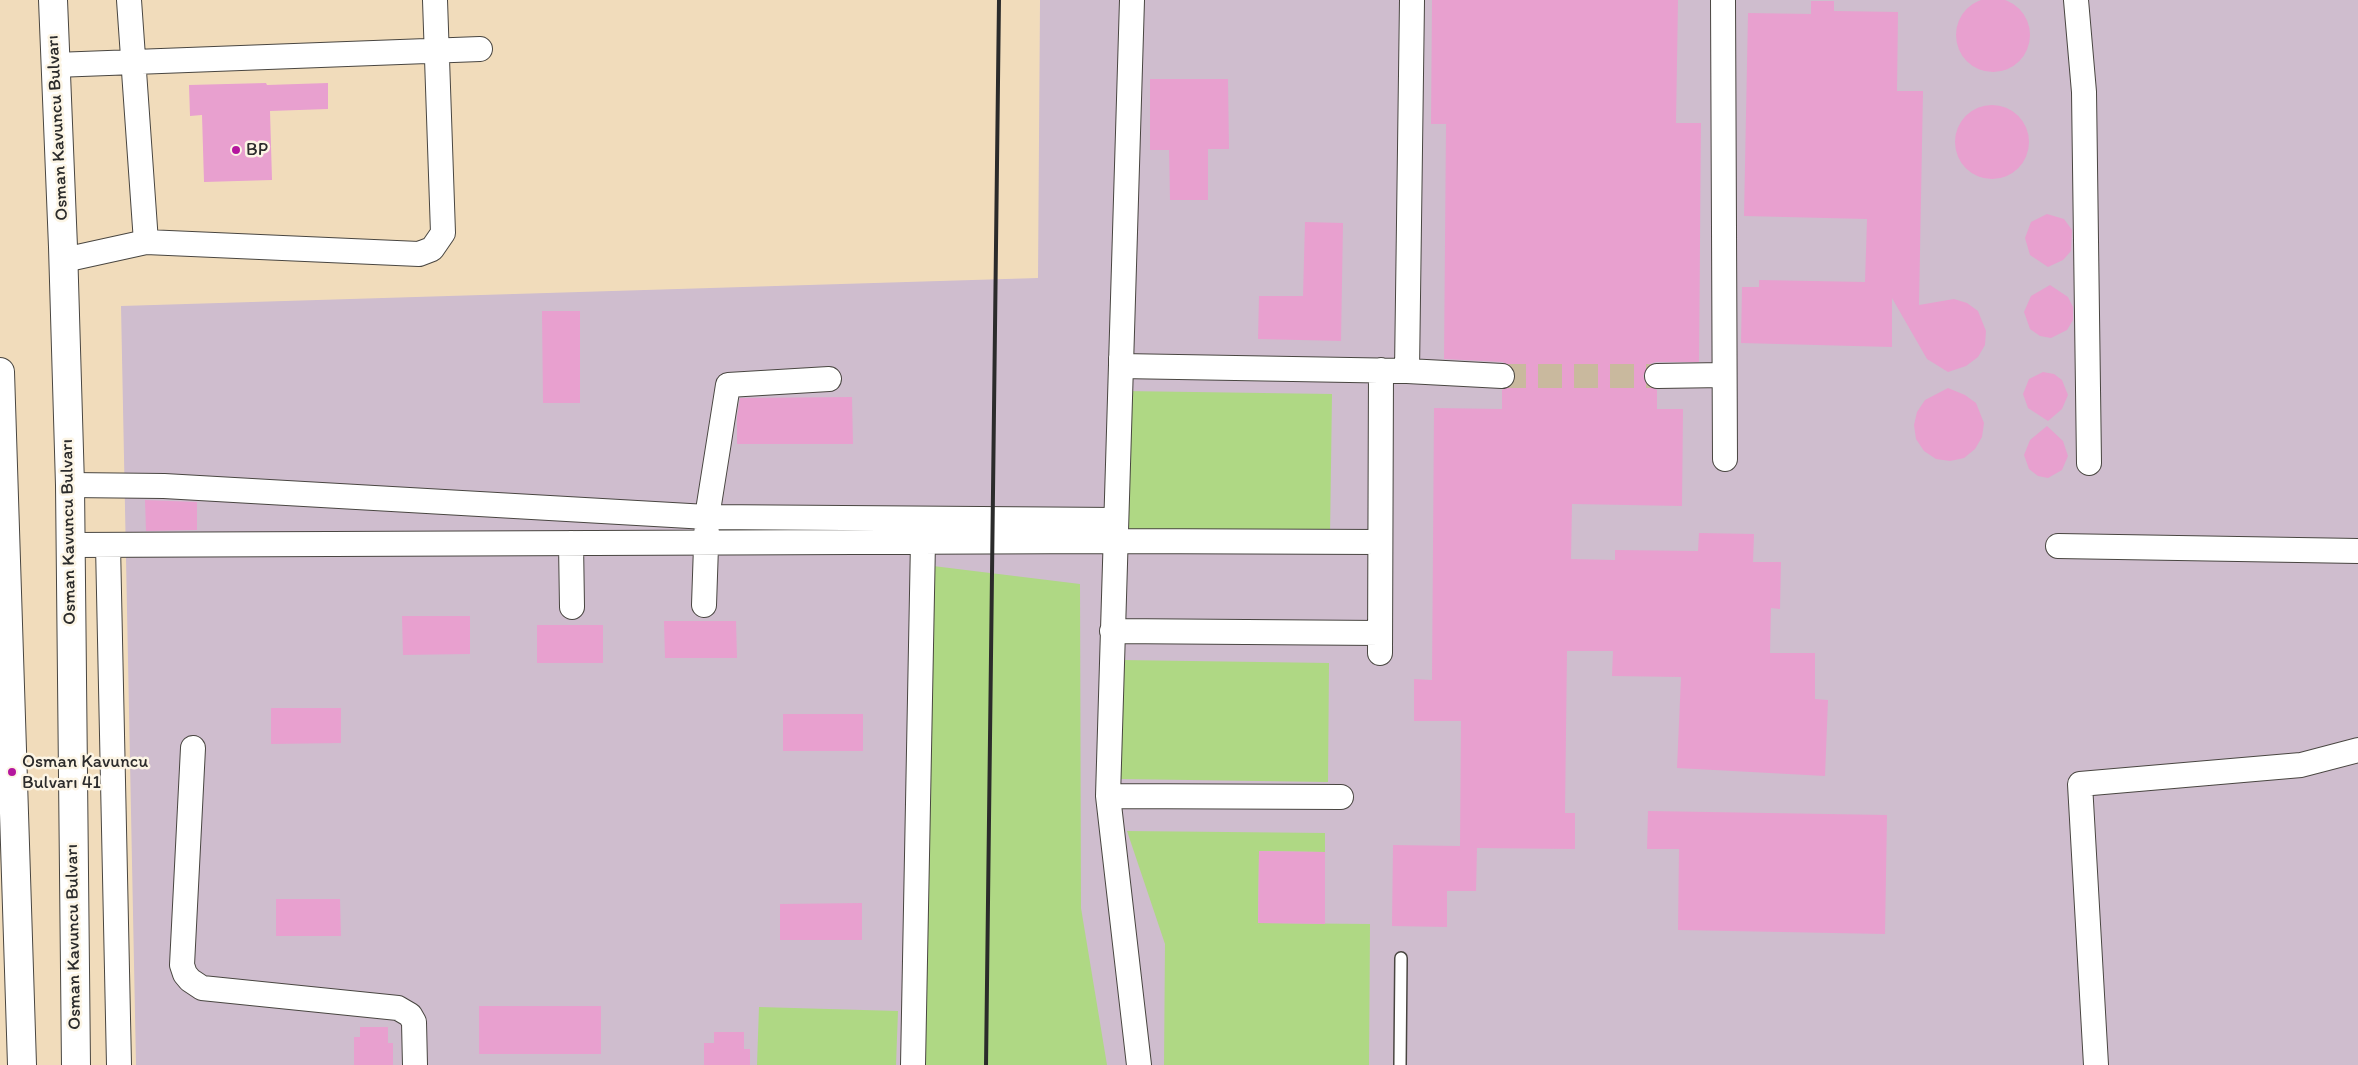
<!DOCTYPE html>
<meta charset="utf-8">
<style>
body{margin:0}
canvas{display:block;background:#f1dcbb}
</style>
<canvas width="2358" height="1065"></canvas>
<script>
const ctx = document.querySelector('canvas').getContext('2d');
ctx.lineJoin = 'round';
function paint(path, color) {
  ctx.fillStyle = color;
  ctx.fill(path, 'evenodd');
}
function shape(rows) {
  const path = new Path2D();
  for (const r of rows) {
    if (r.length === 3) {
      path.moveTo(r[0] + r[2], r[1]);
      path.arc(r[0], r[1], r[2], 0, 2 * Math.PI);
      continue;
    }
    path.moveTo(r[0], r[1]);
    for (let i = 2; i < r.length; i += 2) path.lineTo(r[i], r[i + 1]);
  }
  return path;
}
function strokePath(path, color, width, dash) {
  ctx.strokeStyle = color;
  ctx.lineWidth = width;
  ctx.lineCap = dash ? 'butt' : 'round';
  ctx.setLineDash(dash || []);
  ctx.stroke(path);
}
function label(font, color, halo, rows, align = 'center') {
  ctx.font = font + ' Itim,sans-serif';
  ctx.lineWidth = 5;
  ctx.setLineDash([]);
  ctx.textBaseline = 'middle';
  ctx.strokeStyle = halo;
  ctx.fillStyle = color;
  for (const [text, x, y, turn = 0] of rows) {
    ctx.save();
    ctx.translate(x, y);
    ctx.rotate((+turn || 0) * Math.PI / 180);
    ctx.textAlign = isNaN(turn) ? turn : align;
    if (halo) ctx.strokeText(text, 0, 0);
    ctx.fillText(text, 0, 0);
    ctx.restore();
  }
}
paint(shape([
 [1040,0,2358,0,2358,1065,136,1065,121,306,1038,278]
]), '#cfbdce');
paint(shape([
 [1124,391,1332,394,1330,537,1122,535],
 [933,566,1080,584,1081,908,1107,1065,919,1065],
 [1121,660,1329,663,1328,782,1120,779],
 [1127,831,1325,833,1325,852,1259,851,1258,923,1370,924,1369,1065,1164,1065,1165,944],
 [759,1007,898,1011,896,1065,757,1065]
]), '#afd884');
paint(shape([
 [1993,35,37],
 [1432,0,1678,0,1676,123,1701,123,1699,362,1656,362,1650,364,1643,376,1646,383,1657,390,1657,409,1683,409,1682,506,1572,504,1571,559,1615,560,1615,550,1698,551,1699,533,1754,534,1753,562,1781,562,1780,609,1771,608,1770,653,1815,653,1815,699,1828,700,1825,776,1677,768,1681,677,1612,676,1613,651,1567,651,1565,813,1575,813,1575,849,1477,848,1476,891,1447,891,1447,927,1392,926,1393,845,1460,846,1461,721,1414,721,1414,679,1432,680,1434,408,1502,409,1502,390,1513,384,1516,376,1510,365,1502,362,1444,359,1446,124,1431,124],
 [1811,1,1834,1,1834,11,1898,12,1897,91,1923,91,1919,305,1954,299,1967,303,1978,311,1986,331,1985,345,1978,357,1966,366,1948,372,1927,359,1892,298,1892,347,1741,343,1742,287,1759,287,1759,280,1865,282,1867,219,1744,216,1748,13,1811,14],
 [1150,79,1228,79,1229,149,1208,149,1208,200,1170,200,1169,150,1150,150],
 [266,83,267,85,328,83,328,109,270,111,272,180,204,182,202,115,190,116,189,85],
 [1992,142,37],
 [2047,214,2064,219,2072,230,2071,251,2063,260,2048,267,2030,255,2025,238,2031,222],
 [1305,222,1343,223,1341,341,1258,339,1259,296,1303,296],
 [2050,285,2068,297,2073,307,2073,320,2067,330,2051,338,2040,336,2030,329,2024,312,2031,296],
 [542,311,580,311,580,403,543,403],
 [2043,372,2054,374,2062,380,2068,395,2062,409,2048,421,2028,408,2023,394,2029,379],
 [1948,388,1965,395,1976,403,1984,423,1982,437,1975,449,1964,458,1950,461,1936,459,1924,451,1916,439,1914,425,1917,412,1925,400],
 [852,397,853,444,737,444,737,417,740,398],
 [2047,426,2063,441,2068,456,2062,470,2048,478,2038,476,2029,469,2024,455,2030,440],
 [145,500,197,502,197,530,146,531],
 [402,616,470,616,470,654,403,655],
 [664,621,736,621,737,658,665,658],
 [537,625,603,625,603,663,537,663],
 [271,708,341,708,341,743,271,744],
 [783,714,863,714,863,751,783,751],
 [1648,811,1887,815,1885,934,1678,930,1679,849,1647,849],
 [1259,851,1325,852,1325,924,1258,923],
 [276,899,340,899,341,936,276,936],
 [862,903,862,940,780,940,780,904],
 [479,1006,601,1006,601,1054,479,1054],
 [360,1027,388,1027,388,1043,393,1043,393,1065,354,1065,354,1037,360,1037],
 [714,1032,744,1032,744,1049,750,1049,750,1065,704,1065,704,1043,714,1043]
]), '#e8a0cf');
strokePath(shape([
 [1502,376,1657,376]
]), '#c9b99e', 24, [24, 12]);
const service = shape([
 [1400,1065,1401,958]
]);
const minor = shape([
 [129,0,146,242],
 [1132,0,1108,796,1139,1065],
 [1723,0,1725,459],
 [2076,0,2084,92,2089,463],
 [55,65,480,49],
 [64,260,146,242,419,254,432,249,443,233,435,0],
 [1121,358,1121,366,1407,371,1412,0],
 [1407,371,1502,376],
 [1657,376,1724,375],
 [70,485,164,486,707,517,1116,520],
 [571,543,572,607],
 [70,545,1115,541,1380,542],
 [108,545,119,1065],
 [2058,546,2358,551],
 [704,605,707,517,728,385,829,379],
 [1112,631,1380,633],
 [1380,653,1381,370],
 [193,748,182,965,185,974,190,980,202,988,398,1008,410,1015,414,1022,415,1065],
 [1108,796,1341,797],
 [913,1065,923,541],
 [2096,1065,2080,784,2301,765,2358,750]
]);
const trunk = shape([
 [53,0,63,247,70,485,76,1065],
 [0,372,22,1065]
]);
strokePath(service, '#494641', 14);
strokePath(minor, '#494641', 26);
strokePath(trunk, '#494641', 30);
strokePath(service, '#fff', 11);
strokePath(minor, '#fff', 24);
strokePath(trunk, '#fff', 28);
strokePath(shape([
 [986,1065,999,0]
]), '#2b2b2b', 4);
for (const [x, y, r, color] of [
 [236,150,5,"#b5179e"],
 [12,772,5,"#b5179e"]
]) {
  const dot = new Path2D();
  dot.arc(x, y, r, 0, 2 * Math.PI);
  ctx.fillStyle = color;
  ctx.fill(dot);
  strokePath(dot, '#fcf5e5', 2);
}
label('18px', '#2b2b2b', '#fcf5e5', [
 ["Osman Kavuncu Bulvarı",58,128,-93],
 ["Osman Kavuncu Bulvarı",69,532,-91],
 ["Osman Kavuncu Bulvarı",74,937,-91]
]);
label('18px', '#2b2b2b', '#fcf5e5', [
 ["BP",246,150],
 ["Osman Kavuncu",22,762],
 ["Bulvarı 41",22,783]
], 'left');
</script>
